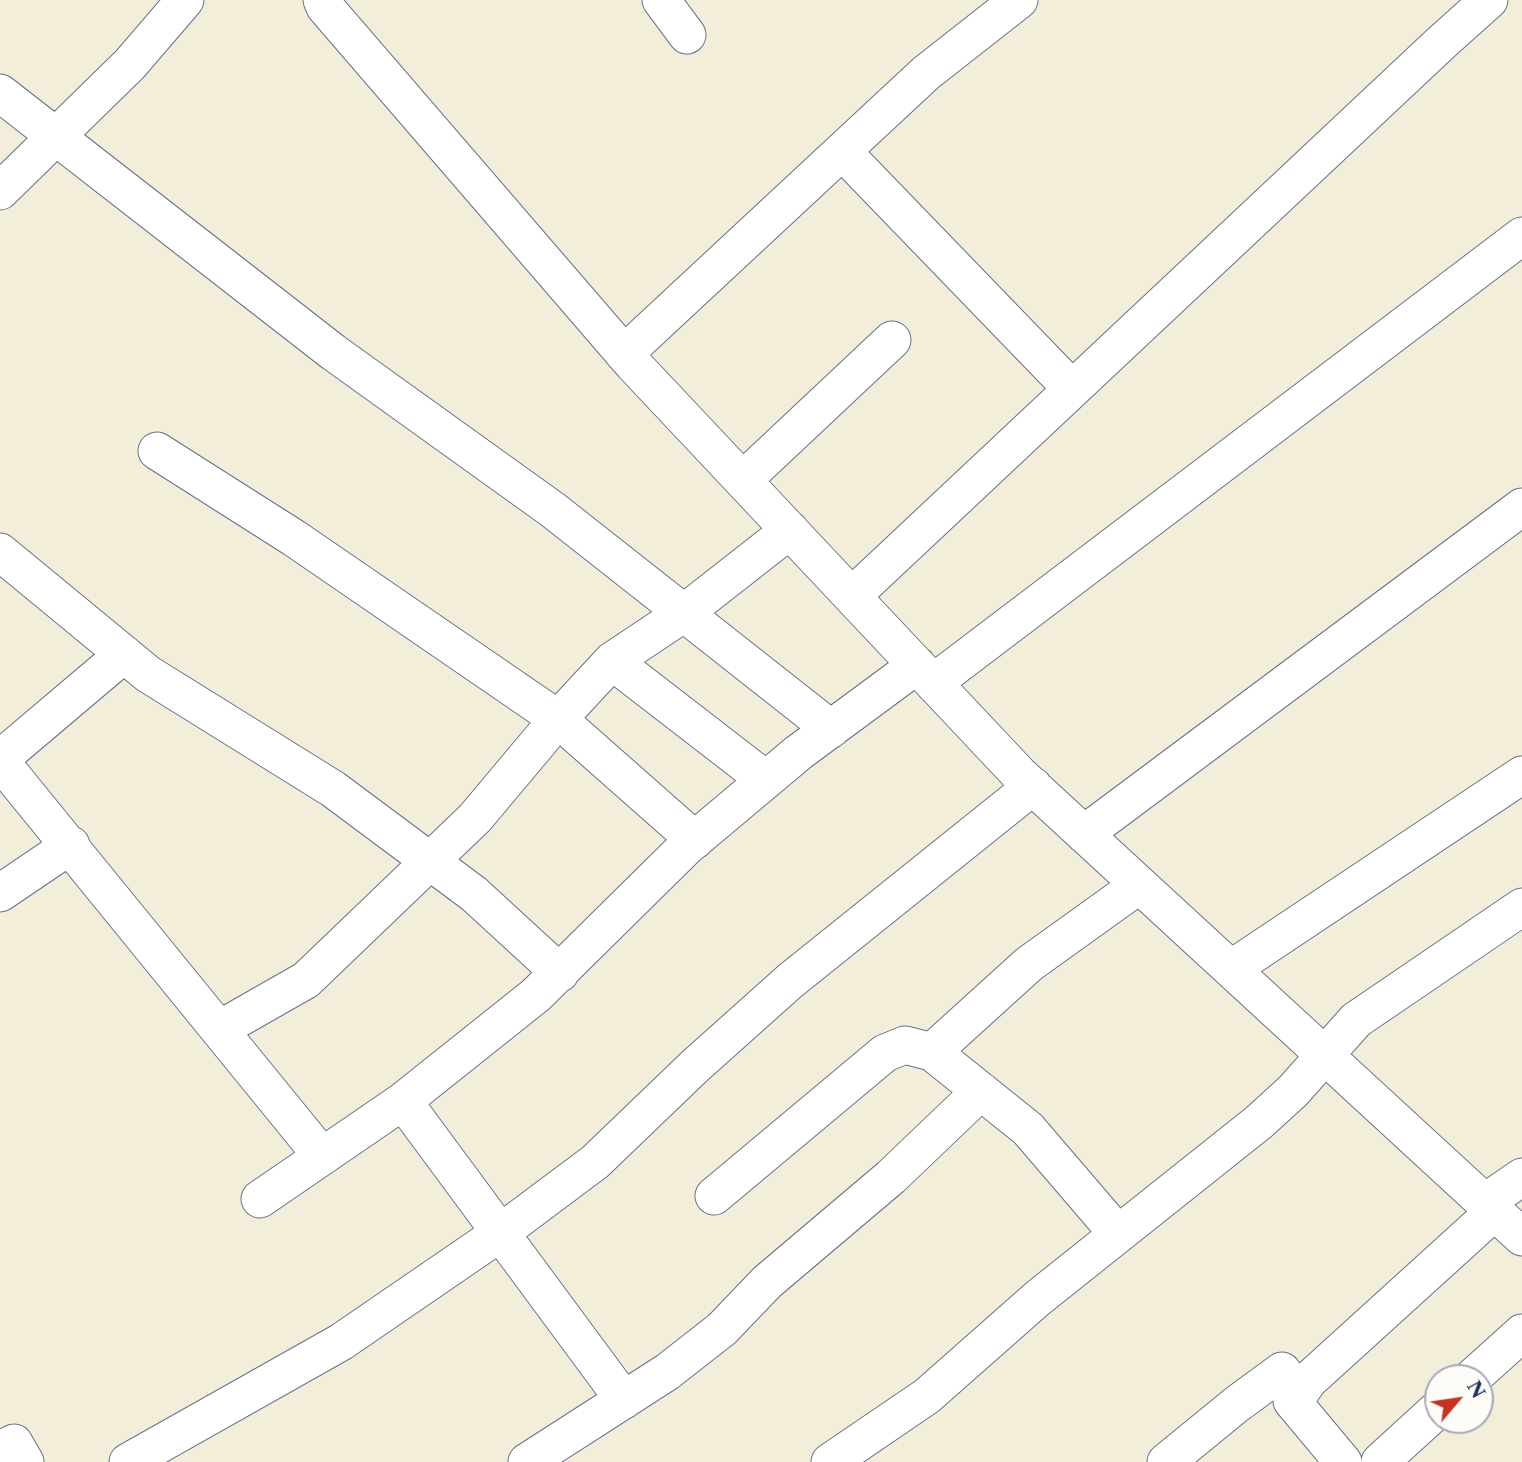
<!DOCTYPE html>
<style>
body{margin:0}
#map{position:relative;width:1522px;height:1462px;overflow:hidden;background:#f2eeda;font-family:"Libre Caslon Text",serif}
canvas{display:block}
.north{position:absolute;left:1424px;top:1364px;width:70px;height:70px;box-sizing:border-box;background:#fdfcf7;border:2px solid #a3aaba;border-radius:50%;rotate:61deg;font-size:19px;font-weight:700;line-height:28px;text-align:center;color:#1b2f5e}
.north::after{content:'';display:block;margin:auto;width:24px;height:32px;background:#c8321e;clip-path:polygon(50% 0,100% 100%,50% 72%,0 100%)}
</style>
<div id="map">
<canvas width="1522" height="1462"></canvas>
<div class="north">N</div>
</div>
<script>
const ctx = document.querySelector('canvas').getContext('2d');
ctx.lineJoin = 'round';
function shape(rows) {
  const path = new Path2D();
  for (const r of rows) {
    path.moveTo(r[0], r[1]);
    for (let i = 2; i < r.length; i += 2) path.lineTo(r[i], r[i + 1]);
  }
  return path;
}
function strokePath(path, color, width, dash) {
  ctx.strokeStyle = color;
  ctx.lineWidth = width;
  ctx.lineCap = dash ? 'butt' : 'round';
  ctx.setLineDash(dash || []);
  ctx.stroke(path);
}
const minor = shape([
 [322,0,325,7,633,364,1019,774,1522,1237],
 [661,0,687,35],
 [0,93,333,352,553,510,831,729],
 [842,151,1072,389],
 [0,191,130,64,185,0],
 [624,354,926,73,1019,0],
 [157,451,294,538,558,719,695,840],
 [743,480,892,340],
 [0,552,148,674,333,789,474,894,560,973],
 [852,596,1441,43,1489,0],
 [612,661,766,780],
 [933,683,1522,236],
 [0,759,124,654],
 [0,761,322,1156],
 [1084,834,1522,507],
 [0,893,71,845],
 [1231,969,1522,775],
 [220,1029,306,980,475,818,558,719,612,661,684,613,790,530],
 [932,1052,1028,1129,1118,1234],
 [403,1101,624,1400],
 [714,1196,885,1053,905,1045,932,1052,1029,964,1139,885],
 [260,1199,403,1101,536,995,686,847,798,753,917,665],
 [1484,1203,1522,1177],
 [1472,1378,1522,1333],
 [1299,1394,1292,1401,1343,1462],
 [0,1450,14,1443,25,1462],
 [128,1462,341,1342,500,1233,595,1162,695,1066,790,981,1033,786],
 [527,1462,667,1372,722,1329,767,1282,891,1177,981,1091],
 [830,1462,927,1396,1038,1298,1259,1122,1293,1091,1356,1020,1522,907],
 [1166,1462,1237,1404,1282,1371,1299,1394,1309,1380,1494,1212],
 [1380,1462,1438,1409]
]);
strokePath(minor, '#667289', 39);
strokePath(minor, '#fff', 37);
</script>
